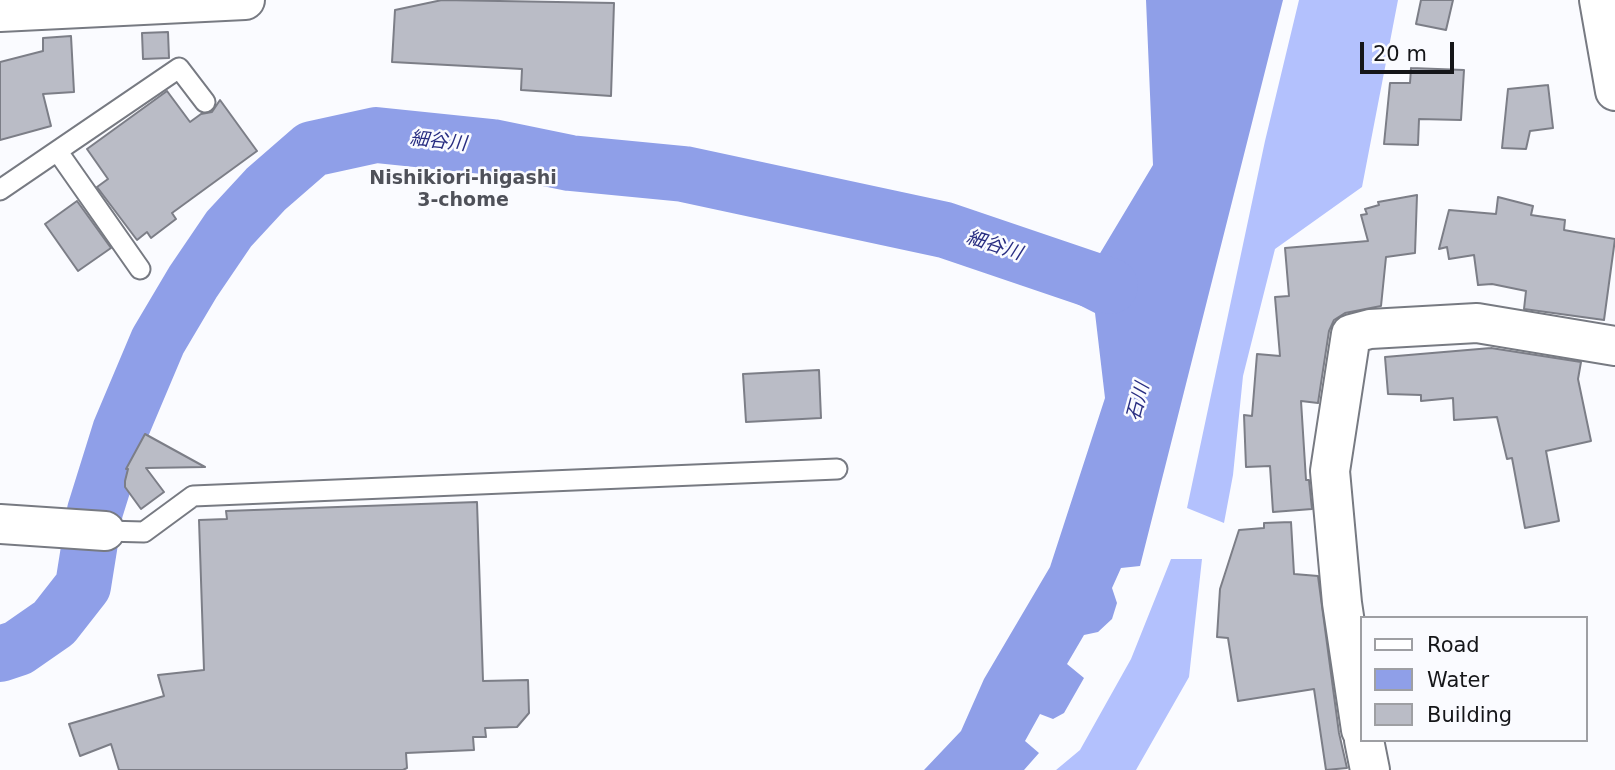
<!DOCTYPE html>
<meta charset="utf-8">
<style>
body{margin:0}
#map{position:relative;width:1615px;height:770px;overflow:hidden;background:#fafbff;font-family:"DejaVu Sans",sans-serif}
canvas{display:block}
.legend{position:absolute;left:1360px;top:616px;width:228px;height:126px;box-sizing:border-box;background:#fafbff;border:2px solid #9e9fa3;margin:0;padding:9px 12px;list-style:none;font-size:21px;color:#151619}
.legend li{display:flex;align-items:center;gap:14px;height:35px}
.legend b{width:35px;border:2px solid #9e9fa3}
.scale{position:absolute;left:1360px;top:42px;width:94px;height:32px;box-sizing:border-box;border:4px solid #151619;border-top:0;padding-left:9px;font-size:21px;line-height:24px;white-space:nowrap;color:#151619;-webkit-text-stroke:5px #fafbff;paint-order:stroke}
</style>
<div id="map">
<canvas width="1615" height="770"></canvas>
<ul class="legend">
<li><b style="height:9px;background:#fff"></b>Road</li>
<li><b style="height:19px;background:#8f9fe8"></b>Water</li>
<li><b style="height:19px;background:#babcc6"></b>Building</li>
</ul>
<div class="scale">20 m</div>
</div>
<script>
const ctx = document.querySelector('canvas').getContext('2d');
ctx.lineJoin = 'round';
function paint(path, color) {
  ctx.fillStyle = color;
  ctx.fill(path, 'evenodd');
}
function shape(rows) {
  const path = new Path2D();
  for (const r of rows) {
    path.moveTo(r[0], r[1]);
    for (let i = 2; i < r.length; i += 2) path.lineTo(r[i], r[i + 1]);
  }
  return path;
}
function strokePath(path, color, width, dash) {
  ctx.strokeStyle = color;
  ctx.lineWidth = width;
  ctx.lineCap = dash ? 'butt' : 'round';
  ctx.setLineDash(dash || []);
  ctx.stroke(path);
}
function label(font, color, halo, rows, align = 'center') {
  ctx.font = font + ' "DejaVu Sans","Noto Sans JP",sans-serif';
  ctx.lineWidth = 5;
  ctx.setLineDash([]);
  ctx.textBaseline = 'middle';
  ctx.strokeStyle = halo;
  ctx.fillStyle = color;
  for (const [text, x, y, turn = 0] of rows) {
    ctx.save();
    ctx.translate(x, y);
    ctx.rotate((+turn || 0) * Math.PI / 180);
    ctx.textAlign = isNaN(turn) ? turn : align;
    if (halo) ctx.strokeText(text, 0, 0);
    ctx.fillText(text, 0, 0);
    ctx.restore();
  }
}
paint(shape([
 [1299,0,1398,0,1362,187,1275,249,1243,376,1233,475,1224,523,1187,508,1265,141],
 [1171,559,1202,559,1189,677,1136,770,1056,770,1080,750,1131,659]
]), '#b3c1fd');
paint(shape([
 [1146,0,1283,0,1140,566,1121,568,1112,588,1117,603,1112,619,1098,632,1084,635,1067,664,1084,678,1064,713,1053,719,1040,714,1025,741,1039,753,1024,770,924,770,961,731,984,679,1050,567,1105,398,1095,313,1034,282,1039,253,1099,255,1153,165]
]), '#8f9fe8');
strokePath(shape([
 [0,654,18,648,54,623,83,586,95,511,120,431,158,341,193,282,229,229,266,189,312,149,376,135,492,147,570,163,684,174,945,230,1110,286]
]), '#8f9fe8', 56);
const building = shape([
 [442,0,614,3,611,96,521,90,522,69,392,62,395,10,442,0],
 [1421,0,1453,0,1446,30,1416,24,1421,0],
 [168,32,169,58,143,59,142,33,168,32],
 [71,36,74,92,43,94,51,126,0,140,0,62,43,51,43,38,71,36],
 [1411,68,1464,70,1461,120,1419,119,1418,145,1384,144,1390,83,1410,83,1411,68],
 [1548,85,1553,128,1530,131,1526,149,1502,148,1508,89,1548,85],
 [167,91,190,122,201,114,212,112,220,100,257,151,172,213,176,219,151,238,147,232,137,240,97,187,108,179,87,149,167,91],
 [1417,195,1415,253,1386,257,1381,306,1345,313,1334,320,1329,331,1318,403,1301,401,1306,480,1309,480,1312,509,1273,512,1270,466,1246,467,1244,415,1252,416,1257,354,1280,356,1275,297,1289,296,1285,248,1368,241,1361,215,1367,214,1365,209,1379,205,1378,202,1417,195],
 [1498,197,1533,206,1531,215,1565,220,1564,230,1615,239,1604,320,1524,309,1526,291,1492,284,1478,285,1474,255,1449,259,1447,247,1439,249,1449,210,1496,214,1498,197],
 [77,201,111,248,78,271,45,224,77,201],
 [1491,348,1581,362,1578,379,1591,441,1546,451,1559,521,1525,528,1512,458,1507,459,1497,417,1454,420,1453,398,1421,401,1421,395,1388,394,1385,357,1491,348],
 [819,370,821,418,746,422,743,374,819,370],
 [145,434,205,467,146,468,164,492,141,509,125,487,125,481,128,469,126,469,145,434],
 [477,502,483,681,528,680,529,713,517,727,485,728,486,737,473,737,474,750,406,753,407,768,403,770,119,770,111,744,80,756,69,724,164,696,158,675,204,670,199,520,227,519,226,511,477,502],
 [1291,522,1294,574,1318,576,1339,733,1347,768,1326,770,1314,689,1238,701,1228,638,1217,637,1220,589,1239,530,1264,528,1264,523,1291,522]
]);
paint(building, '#babcc6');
strokePath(building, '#7c7e87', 2);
const service = shape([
 [58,152,140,269],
 [0,190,179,68,205,102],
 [105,531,144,532,193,496,837,469]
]);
const minor = shape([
 [1599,0,1615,91],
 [1361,730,1342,603,1330,471,1351,334,1370,329,1477,323,1615,346],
 [1364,740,1370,770]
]);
const tertiary = shape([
 [0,12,245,0],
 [0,524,105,531]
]);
strokePath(service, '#777a82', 23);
strokePath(minor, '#777a82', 42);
strokePath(tertiary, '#777a82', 42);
strokePath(service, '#fff', 19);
strokePath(minor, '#fff', 38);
strokePath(tertiary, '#fff', 38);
label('italic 19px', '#292e82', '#fafbff', [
 ["細谷川",438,142,6],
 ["細谷川",994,246,18],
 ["石川",1139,402,-75]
]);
label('bold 19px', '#4f5159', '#fafbff', [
 ["Nishikiori-higashi",463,179],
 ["3-chome",463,201]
]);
</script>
